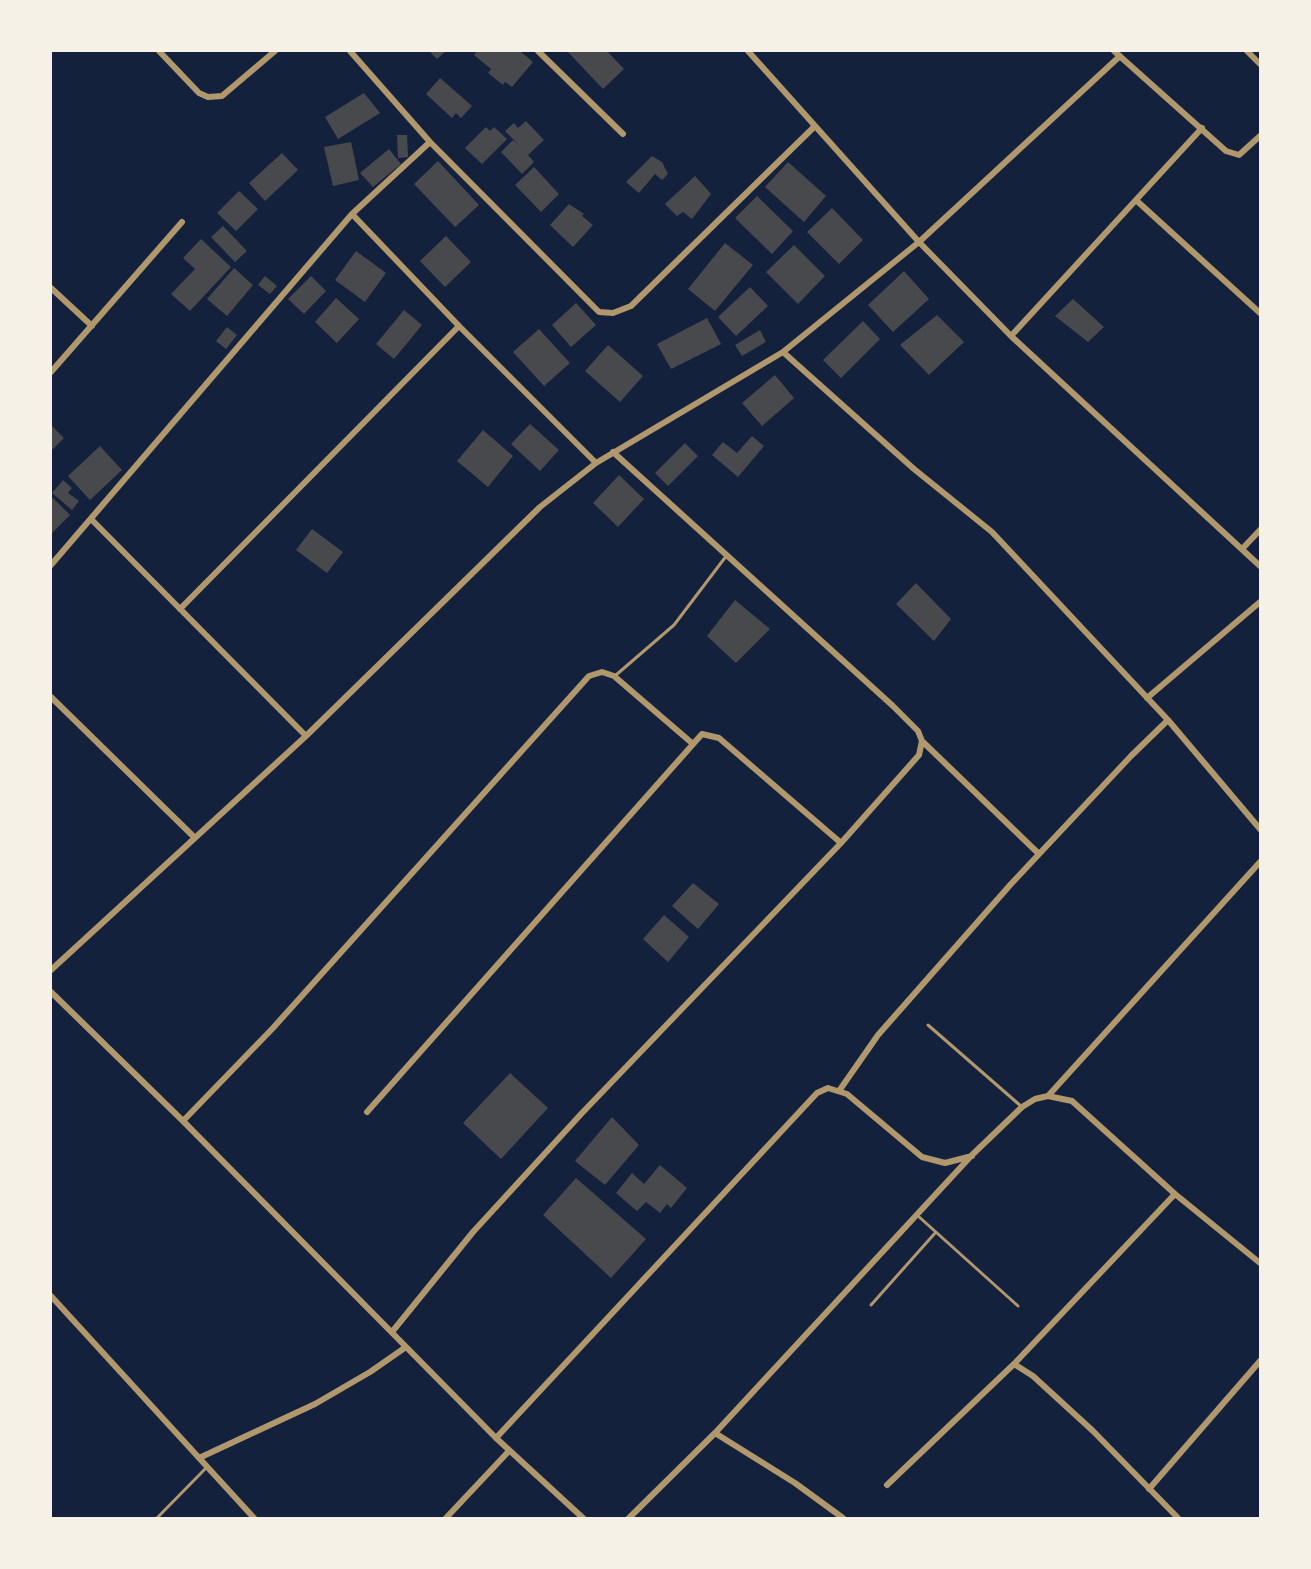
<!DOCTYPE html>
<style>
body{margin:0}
#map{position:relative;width:1311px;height:1569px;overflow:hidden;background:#14213d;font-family:"Work Sans",sans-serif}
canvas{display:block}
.frame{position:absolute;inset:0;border:52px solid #f6f1e7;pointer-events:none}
</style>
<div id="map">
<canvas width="1311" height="1569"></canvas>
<div class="frame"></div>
</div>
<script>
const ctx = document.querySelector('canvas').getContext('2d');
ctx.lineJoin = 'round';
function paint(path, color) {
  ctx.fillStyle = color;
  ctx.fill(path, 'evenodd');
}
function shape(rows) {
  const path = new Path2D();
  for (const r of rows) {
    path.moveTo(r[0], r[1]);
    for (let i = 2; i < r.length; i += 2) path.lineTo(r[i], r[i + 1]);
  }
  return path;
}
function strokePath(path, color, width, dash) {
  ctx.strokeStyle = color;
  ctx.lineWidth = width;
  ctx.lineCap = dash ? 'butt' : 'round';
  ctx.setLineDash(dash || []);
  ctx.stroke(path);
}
paint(shape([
 [429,51,446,51,437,59],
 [477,51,520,51,533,62,512,87,505,82,503,85,488,73,491,69,474,55],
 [567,51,607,51,624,69,603,89],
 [440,78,472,106,461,118,456,113,452,118,426,94],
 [364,93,380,113,338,139,325,117],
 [526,121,544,140,528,155,534,162,522,174,501,152,513,140,520,146,505,131,514,123,518,128],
 [486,127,490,131,494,127,507,139,482,164,465,148],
 [397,135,407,135,408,157,398,158],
 [351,142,359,180,333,186,324,147],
 [389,149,401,164,373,187,360,173],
 [282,153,298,170,265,201,249,183],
 [652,156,662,162,668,174,662,180,655,174,639,193,626,182],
 [438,161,479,205,455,227,414,184],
 [788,162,826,196,804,222,765,187],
 [534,167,559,194,541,212,515,185],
 [695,176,711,194,692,219,683,212,677,216,665,204],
 [239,191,258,209,236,231,217,213],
 [757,196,793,231,772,254,735,218],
 [569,204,584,214,582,216,593,225,573,247,550,225],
 [832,208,863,240,839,264,807,232],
 [223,226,247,251,235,262,211,237],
 [446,236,471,262,445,287,420,261],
 [201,239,231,267,190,311,171,294,195,269,183,258],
 [725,243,753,265,715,311,688,289],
 [794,245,825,276,798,304,766,272],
 [356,251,386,273,365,302,335,280],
 [234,268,253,285,227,316,207,299],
 [904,271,929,299,893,332,868,305],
 [265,276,277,286,270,294,258,285],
 [311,276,326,291,304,314,288,299],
 [750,287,768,306,736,336,718,317],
 [336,298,359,319,337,343,315,322],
 [1073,299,1104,327,1088,342,1055,316],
 [576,303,596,325,571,347,552,325],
 [404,310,422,325,394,359,376,344],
 [937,315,964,342,929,375,900,345],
 [707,318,721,344,671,369,657,344],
 [863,321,880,339,841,378,823,360],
 [227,327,237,335,226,349,216,341],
 [539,329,570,363,544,386,513,352],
 [760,330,766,342,742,356,735,345],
 [608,345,643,376,620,402,585,371],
 [775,375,794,398,762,426,742,403],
 [530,424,559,450,540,471,511,444],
 [51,425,64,438,51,451],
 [483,430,513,456,488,487,457,461],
 [752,436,764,446,738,477,712,455,723,442,737,453],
 [685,443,698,456,668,486,655,473],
 [100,446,122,470,90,500,68,476],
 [619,475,644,499,618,527,593,503],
 [63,480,72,488,68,493,79,501,72,510,52,493],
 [53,498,70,515,51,534,51,500],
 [312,529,343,552,327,573,296,550],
 [916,583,951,619,934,641,896,604],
 [735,600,770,629,736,663,707,636],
 [693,883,719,904,698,929,672,906],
 [664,915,689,937,668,962,643,939],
 [510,1073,548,1108,501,1159,463,1123],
 [612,1117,639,1145,605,1185,575,1161],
 [660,1165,687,1188,671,1208,667,1204,660,1213,646,1202,637,1211,616,1193,632,1173,644,1184],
 [576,1178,646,1239,611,1278,543,1215]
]), '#48494c');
strokePath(shape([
 [616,675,674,625,727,555],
 [928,1025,1022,1107],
 [917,1215,1018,1306],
 [871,1305,936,1232],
 [157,1518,206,1468]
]), '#b1986c', 3);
strokePath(shape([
 [159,51,199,93,208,97,222,96,275,51],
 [350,51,430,142,599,312,613,313,631,306,814,127],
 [538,51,623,134],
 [748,51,919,242,1011,336,1260,566],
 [1114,51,1226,151,1239,155,1260,136],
 [1247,51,1260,64],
 [1137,201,1260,313],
 [352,214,459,326,596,463],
 [51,288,92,326],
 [1011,336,1202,128],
 [783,352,914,469,992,532,1168,720,1260,829],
 [51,372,182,222],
 [91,519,306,736],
 [1243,548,1260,530],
 [51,565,352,214,430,142],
 [180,609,459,326],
 [51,697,194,837],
 [1147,698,1260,602],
 [922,741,1039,854],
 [51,970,306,736,540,507,596,463,783,352,919,242,1120,56],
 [51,992,183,1121,496,1438,583,1518],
 [839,1091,878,1035,1011,884,1131,756,1168,720],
 [1048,1096,1072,1101,1175,1194,1260,1263],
 [367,1112,702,734,719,738,841,843],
 [183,1121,273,1028,589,676,602,672,614,676,693,744],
 [51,1296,254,1518],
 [392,1332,473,1232,582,1113,841,843,919,755,922,741,918,731,893,706,613,452],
 [1014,1364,1033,1376,1093,1431,1178,1518],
 [715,1433,795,1483,843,1518],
 [496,1438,817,1093,828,1088,847,1094,922,1157,945,1163,972,1156],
 [199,1458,315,1404,370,1372,406,1347],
 [887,1485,1014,1364,1175,1194],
 [1149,1489,1260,1361],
 [446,1518,509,1451],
 [629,1518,715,1433,972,1155,1022,1107,1035,1099,1048,1096,1260,862]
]), '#b1986c', 6);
</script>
